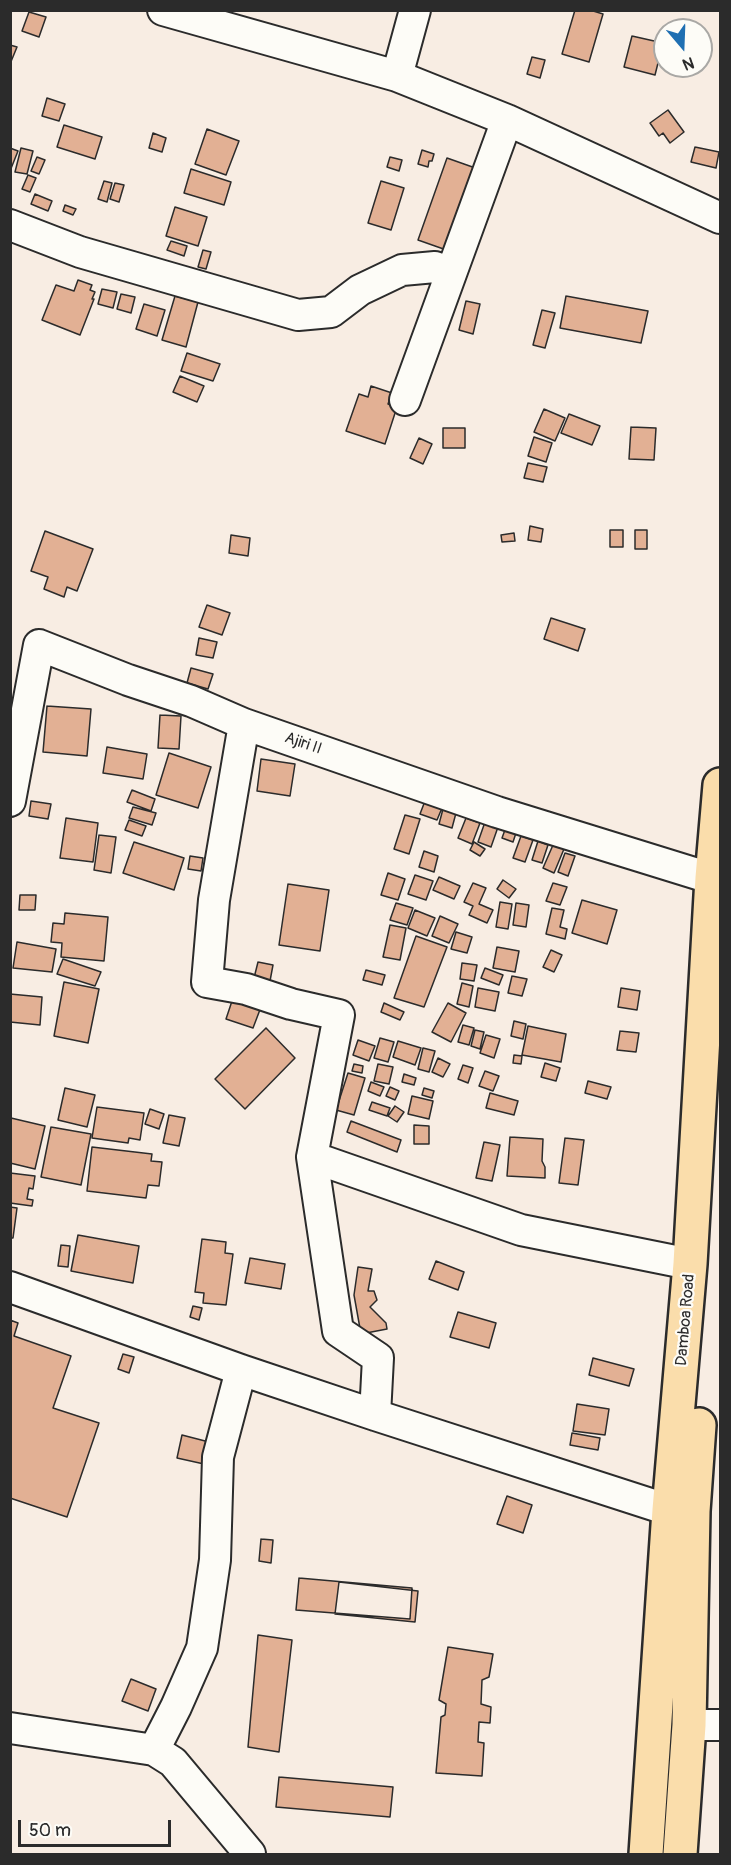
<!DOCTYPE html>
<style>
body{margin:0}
#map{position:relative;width:731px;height:1865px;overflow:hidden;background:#f8ede3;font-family:Pangolin,sans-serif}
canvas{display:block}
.frame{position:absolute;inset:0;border:12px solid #2b2b2b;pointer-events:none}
.north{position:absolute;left:653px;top:18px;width:60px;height:60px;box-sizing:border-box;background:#fdfcf7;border:2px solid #a9a8a5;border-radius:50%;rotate:161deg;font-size:16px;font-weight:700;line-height:24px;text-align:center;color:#2b2b2b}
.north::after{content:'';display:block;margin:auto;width:21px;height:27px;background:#1f6fb2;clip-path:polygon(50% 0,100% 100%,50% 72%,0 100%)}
.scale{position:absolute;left:18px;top:1820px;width:153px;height:27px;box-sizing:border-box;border:3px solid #2b2b2b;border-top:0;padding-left:8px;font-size:18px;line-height:21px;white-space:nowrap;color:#2b2b2b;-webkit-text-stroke:4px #fdfcf7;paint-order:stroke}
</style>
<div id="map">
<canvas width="731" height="1865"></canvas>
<div class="frame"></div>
<div class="north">N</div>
<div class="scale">50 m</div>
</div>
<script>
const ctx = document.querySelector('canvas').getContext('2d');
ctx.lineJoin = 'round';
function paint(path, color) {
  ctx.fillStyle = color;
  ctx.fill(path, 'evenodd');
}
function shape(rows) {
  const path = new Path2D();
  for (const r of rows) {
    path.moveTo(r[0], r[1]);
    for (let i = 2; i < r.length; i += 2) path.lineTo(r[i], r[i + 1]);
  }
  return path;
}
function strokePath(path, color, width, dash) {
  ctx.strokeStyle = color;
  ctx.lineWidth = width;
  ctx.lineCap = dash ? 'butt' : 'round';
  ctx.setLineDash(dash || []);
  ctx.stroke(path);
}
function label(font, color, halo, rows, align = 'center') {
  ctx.font = font + ' Pangolin,sans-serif';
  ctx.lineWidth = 4.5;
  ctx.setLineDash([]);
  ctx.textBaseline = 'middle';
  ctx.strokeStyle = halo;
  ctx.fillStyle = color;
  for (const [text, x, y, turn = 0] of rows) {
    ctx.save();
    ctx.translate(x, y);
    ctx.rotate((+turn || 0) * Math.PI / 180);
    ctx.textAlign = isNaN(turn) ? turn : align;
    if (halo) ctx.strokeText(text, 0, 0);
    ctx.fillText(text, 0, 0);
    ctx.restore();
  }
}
const building = shape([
 [575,10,590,10,603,14,589,62,562,54,575,10],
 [29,12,46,17,39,37,22,31,29,12],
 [632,36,663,43,655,75,624,67,632,36],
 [10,45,17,47,10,64,10,45],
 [532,57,545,60,540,78,527,74,532,57],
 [47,98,65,104,59,121,42,116,47,98],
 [668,110,684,132,670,143,663,133,659,136,650,123,668,110],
 [64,125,102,137,95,159,57,147,64,125],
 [207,129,239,141,226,175,195,164,207,129],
 [153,133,166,138,162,152,149,148,153,133],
 [695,147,719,152,716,168,691,162,695,147],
 [10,148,18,151,10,171,10,148],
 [21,148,33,151,27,174,15,172,21,148],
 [422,150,434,154,432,161,429,161,428,167,418,164,422,150],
 [37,157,45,160,39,174,31,171,37,157],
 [390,157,402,160,399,171,387,167,390,157],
 [447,158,481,170,452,252,418,240,447,158],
 [191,169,231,182,224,205,184,193,191,169],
 [28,175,36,178,30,192,22,189,28,175],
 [104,181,112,183,107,202,98,199,104,181],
 [381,181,404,188,391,230,368,223,381,181],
 [115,183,124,185,119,202,110,199,115,183],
 [35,194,52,201,48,211,31,204,35,194],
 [65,205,76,209,73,215,63,211,65,205],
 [175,207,207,217,198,246,166,236,175,207],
 [171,241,187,246,184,256,167,250,171,241],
 [203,250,211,252,206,269,198,267,203,250],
 [78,280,92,285,90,290,95,292,92,299,94,299,80,335,42,320,56,285,74,291,78,280],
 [102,289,117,292,113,308,98,304,102,289],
 [121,294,135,297,131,313,117,309,121,294],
 [175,296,198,302,186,347,162,340,175,296],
 [566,296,648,311,641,343,560,328,566,296],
 [466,301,480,304,473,334,459,330,466,301],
 [144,304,165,310,157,336,136,329,144,304],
 [542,310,555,313,545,348,533,345,542,310],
 [187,353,220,364,213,381,181,371,187,353],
 [180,376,204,386,197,402,173,392,180,376],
 [371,386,392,393,388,404,397,407,385,444,346,431,359,394,368,397,371,386],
 [544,409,565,418,555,441,534,432,544,409],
 [569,414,600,426,592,445,561,433,569,414],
 [631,427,656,428,654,460,629,459,631,427],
 [443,428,465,428,465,448,443,448,443,428],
 [534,437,552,443,546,462,528,456,534,437],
 [419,438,432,444,423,464,410,458,419,438],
 [528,463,547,467,543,482,524,478,528,463],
 [530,526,543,529,541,542,528,540,530,526],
 [610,530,623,530,623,547,610,547,610,530],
 [635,530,647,530,647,549,635,549,635,530],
 [45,531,93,549,77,591,67,587,64,597,44,589,48,577,31,571,45,531],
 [514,533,515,541,502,542,501,535,514,533],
 [231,535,250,538,248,556,229,553,231,535],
 [207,605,230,613,222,635,199,627,207,605],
 [551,618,585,629,578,651,544,639,551,618],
 [199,638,217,642,213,658,196,655,199,638],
 [191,668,213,674,208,689,187,683,191,668],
 [47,706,91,709,87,756,43,752,47,706],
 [160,715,181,716,179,749,158,748,160,715],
 [107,747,147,754,143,779,103,773,107,747],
 [169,753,211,767,198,808,156,795,169,753],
 [261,759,295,764,290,796,257,791,261,759],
 [132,790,155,799,151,811,127,802,132,790],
 [31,801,51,804,48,819,29,816,31,801],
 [425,801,442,808,437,820,420,814,425,801],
 [133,807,156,813,152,825,129,818,133,807],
 [443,809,456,813,452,828,439,824,443,809],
 [405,815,420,819,409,854,394,849,405,815],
 [66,818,98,823,93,862,60,858,66,818],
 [466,818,480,823,472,844,458,838,466,818],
 [129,820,146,826,142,836,125,830,129,820],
 [485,822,498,827,491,847,478,842,485,822],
 [506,827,517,830,513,842,502,838,506,827],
 [99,835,116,837,111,873,94,870,99,835],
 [521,836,533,840,525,862,513,858,521,836],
 [538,841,548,845,542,863,532,860,538,841],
 [134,842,184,858,174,890,123,873,134,842],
 [474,842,485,849,480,856,470,850,474,842],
 [553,845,564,849,554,873,543,868,553,845],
 [424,851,438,856,434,872,419,867,424,851],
 [565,853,575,856,568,876,558,872,565,853],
 [190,856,203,858,201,871,188,869,190,856],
 [388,873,405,879,398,900,381,895,388,873],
 [415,875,433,881,426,900,408,894,415,875],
 [439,877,460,886,454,899,433,890,439,877],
 [503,880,516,889,509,898,497,889,503,880],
 [473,883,486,888,479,904,493,910,487,923,469,915,473,906,464,902,473,883],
 [553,883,567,887,560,905,546,901,553,883],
 [288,884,329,890,320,951,279,945,288,884],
 [20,895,36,895,35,910,19,910,20,895],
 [582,900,617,910,607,944,572,933,582,900],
 [500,902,512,904,508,929,496,927,500,902],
 [396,903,413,908,407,925,390,920,396,903],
 [516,903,529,905,526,927,513,925,516,903],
 [552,908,564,910,560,927,567,929,565,939,546,934,552,908],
 [415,910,435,918,427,936,408,928,415,910],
 [65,913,108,917,104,961,61,957,62,943,51,942,53,923,64,924,65,913],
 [440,916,458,924,449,943,432,936,440,916],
 [390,925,406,928,400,960,383,957,390,925],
 [456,932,472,937,467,953,451,949,456,932],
 [416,936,447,947,424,1007,394,998,416,936],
 [17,942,56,949,52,972,13,968,17,942],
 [497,947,519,951,515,972,493,968,497,947],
 [551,950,562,955,554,972,543,967,551,950],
 [63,959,101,972,95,986,57,974,63,959],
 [258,962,273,965,270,981,254,978,258,962],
 [462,963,477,965,474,981,460,979,462,963],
 [485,968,503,975,499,985,481,978,485,968],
 [366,970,385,975,382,985,363,980,366,970],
 [512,976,527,979,522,996,508,993,512,976],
 [64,982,99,989,88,1043,54,1036,64,982],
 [462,983,473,986,469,1007,457,1004,462,983],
 [478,988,499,992,495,1011,475,1007,478,988],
 [621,988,640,991,637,1010,618,1007,621,988],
 [10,994,42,997,40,1025,10,1022,10,994],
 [233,998,261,1007,253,1028,226,1019,233,998],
 [384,1003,404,1012,400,1020,381,1012,384,1003],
 [448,1003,466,1013,451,1042,432,1032,448,1003],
 [514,1021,526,1024,523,1039,511,1036,514,1021],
 [463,1025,474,1028,469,1045,458,1042,463,1025],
 [528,1026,566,1034,561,1062,522,1055,528,1026],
 [266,1028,295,1058,245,1109,215,1079,266,1028],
 [475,1030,484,1032,480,1049,471,1046,475,1030],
 [620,1031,639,1033,636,1052,617,1050,620,1031],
 [486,1035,500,1039,494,1058,480,1053,486,1035],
 [380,1038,394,1042,388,1062,374,1058,380,1038],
 [358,1040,375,1046,369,1061,353,1055,358,1040],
 [398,1041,421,1048,415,1065,393,1057,398,1041],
 [423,1048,435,1051,429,1072,418,1069,423,1048],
 [514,1055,522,1056,521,1064,513,1063,514,1055],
 [438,1058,450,1064,443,1077,432,1072,438,1058],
 [545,1063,560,1068,556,1081,541,1077,545,1063],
 [354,1064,363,1066,362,1073,352,1071,354,1064],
 [378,1064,393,1067,389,1084,374,1081,378,1064],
 [463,1065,473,1068,468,1083,458,1079,463,1065],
 [485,1071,499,1076,493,1091,479,1086,485,1071],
 [348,1073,365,1078,354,1115,336,1110,348,1073],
 [404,1074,416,1078,414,1085,402,1082,404,1074],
 [588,1081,611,1087,607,1099,585,1093,588,1081],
 [371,1082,384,1087,380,1096,368,1091,371,1082],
 [390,1087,399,1091,395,1100,386,1096,390,1087],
 [65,1088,95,1095,87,1127,58,1120,65,1088],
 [424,1088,434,1091,432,1098,422,1095,424,1088],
 [490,1093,518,1101,514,1115,486,1108,490,1093],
 [412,1096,433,1101,429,1119,408,1114,412,1096],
 [372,1102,390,1108,387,1116,369,1110,372,1102],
 [395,1106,404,1112,397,1122,388,1116,395,1106],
 [97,1107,144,1113,140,1140,129,1138,128,1143,92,1138,97,1107],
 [150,1109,164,1114,159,1129,145,1124,150,1109],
 [169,1115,185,1118,179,1146,163,1143,169,1115],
 [11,1118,45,1126,35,1169,10,1163,11,1118],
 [351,1121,401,1140,397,1152,347,1132,351,1121],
 [414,1125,429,1126,429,1144,414,1144,414,1125],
 [51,1127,91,1134,81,1185,41,1177,51,1127],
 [510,1137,543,1139,542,1161,545,1167,545,1178,507,1176,510,1137],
 [565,1138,584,1140,578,1185,559,1183,565,1138],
 [484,1142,500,1145,492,1181,476,1178,484,1142],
 [92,1147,152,1154,151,1161,162,1162,159,1186,148,1185,146,1198,87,1191,92,1147],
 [10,1173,35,1176,33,1189,29,1188,27,1199,33,1200,32,1206,10,1203,10,1173],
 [10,1207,17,1208,13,1238,10,1238,10,1207],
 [78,1235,139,1246,133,1283,71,1271,78,1235],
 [202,1239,226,1242,225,1253,233,1254,226,1305,203,1303,204,1293,195,1292,202,1239],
 [61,1245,70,1246,68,1267,58,1266,61,1245],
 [250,1258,285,1264,281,1289,245,1283,250,1258],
 [436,1261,464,1272,458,1290,429,1279,436,1261],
 [358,1267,372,1269,368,1291,374,1291,377,1300,370,1307,386,1323,387,1329,361,1334,354,1295,358,1267],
 [193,1306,202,1308,199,1320,190,1317,193,1306],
 [458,1312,496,1323,489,1348,450,1337,458,1312],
 [10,1320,18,1323,14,1336,71,1356,53,1408,99,1423,67,1517,10,1498,10,1320],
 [123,1354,134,1357,129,1373,118,1369,123,1354],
 [593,1358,634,1369,629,1386,589,1375,593,1358],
 [577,1404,609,1409,605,1435,573,1431,577,1404],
 [572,1433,600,1438,598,1450,570,1445,572,1433],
 [182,1435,209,1442,204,1464,177,1458,182,1435],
 [507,1496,532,1505,523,1533,497,1524,507,1496],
 [261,1539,273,1540,271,1563,259,1561,261,1539],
 [299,1578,412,1588,410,1619,296,1610,299,1578],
 [339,1582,418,1591,415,1622,335,1614,339,1582],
 [258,1635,292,1640,279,1752,248,1747,258,1635],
 [448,1647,493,1654,489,1677,482,1680,481,1704,491,1707,490,1723,479,1722,478,1742,484,1743,482,1776,436,1773,441,1717,445,1715,446,1704,439,1700,448,1647],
 [131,1679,156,1689,148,1711,122,1701,131,1679],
 [279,1777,393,1787,390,1817,276,1807,279,1777]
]);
paint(building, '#e2b094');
strokePath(building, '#2b2b2b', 1.5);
const minor = shape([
 [163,10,397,76,507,120,720,218],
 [397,76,415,10],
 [10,225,80,252,298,315,331,312,360,290,402,270,435,267,451,273],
 [405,400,507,120],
 [244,724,214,900,207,982,246,989,291,1004,339,1015,312,1157,338,1331,378,1358,375,1415],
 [10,801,39,645,128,680,191,701,244,724,497,812,720,881],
 [312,1157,521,1230,690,1264],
 [10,1287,241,1370,375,1415,669,1510,693,1511],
 [689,1725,720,1725],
 [10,1728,154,1750,173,1762,250,1854],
 [154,1750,176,1707,202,1648,215,1560,218,1457,241,1370]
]);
const major = shape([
 [646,1854,669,1510,690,1264,712,878,720,785],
 [680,1854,689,1725,693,1511,699,1425]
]);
strokePath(minor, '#2b2b2b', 34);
strokePath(major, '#2b2b2b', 38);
strokePath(minor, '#fdfcf7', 30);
strokePath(major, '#faddab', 33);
label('16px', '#2b2b2b', '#fdfcf7', [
 ["Ajiri II",303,744,19],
 ["Damboa Road",686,1320,-85]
]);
</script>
